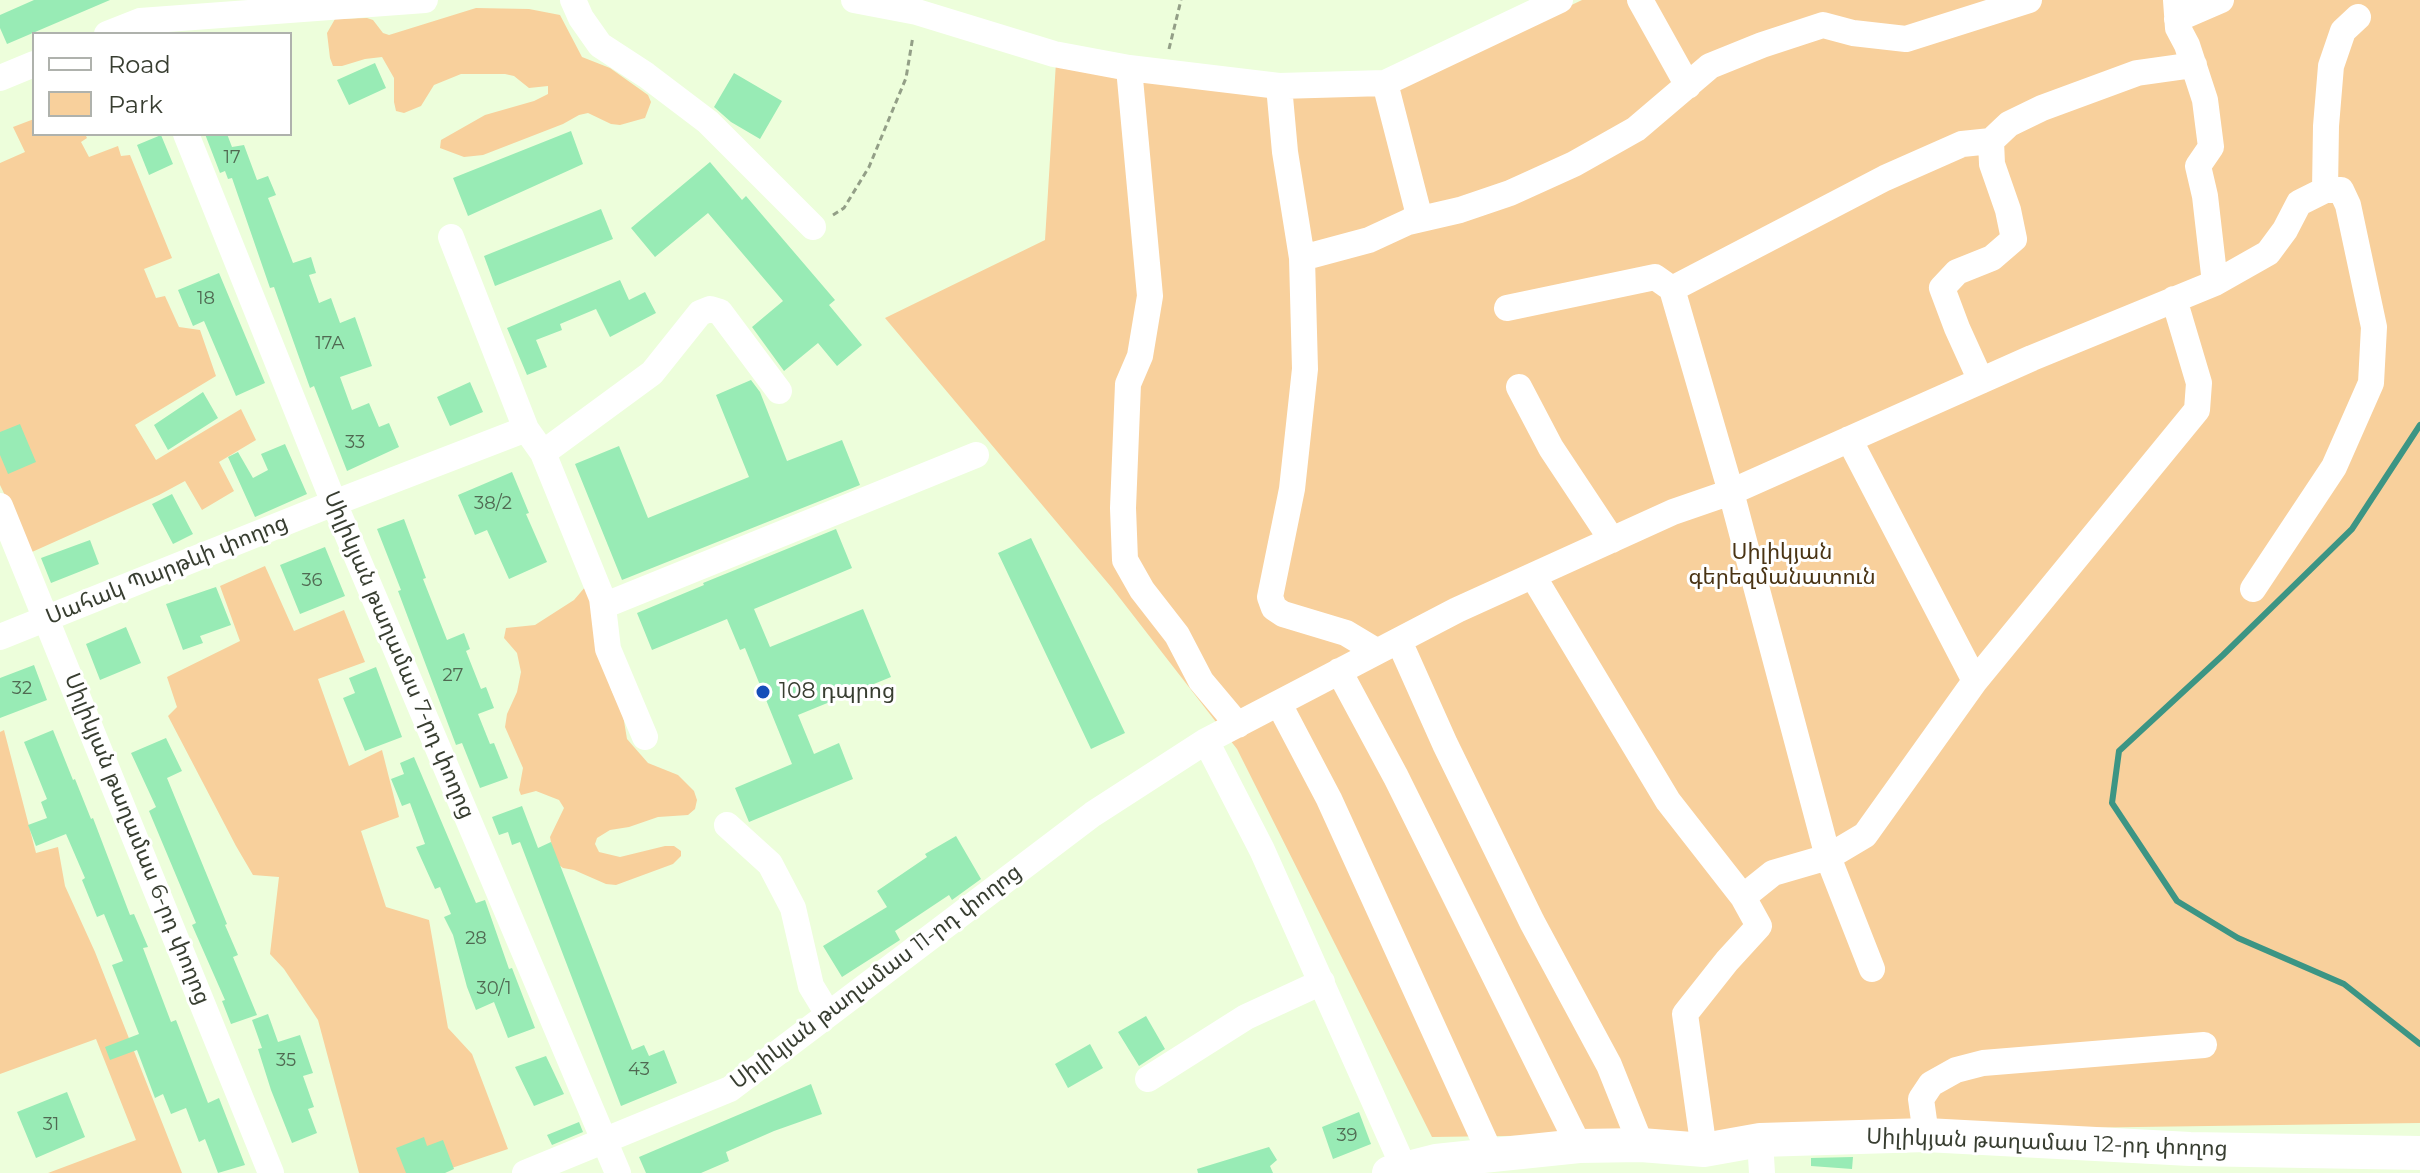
<!DOCTYPE html>
<meta charset="utf-8">
<style>
body{margin:0}
#map{position:relative;width:2420px;height:1173px;overflow:hidden;background:#edfedb;font-family:Montserrat,sans-serif}
canvas{display:block}
.legend{position:absolute;left:32px;top:32px;width:260px;height:104px;box-sizing:border-box;background:#fff;border:2px solid #afb2ad;margin:0;padding:10px 14px;list-style:none;font-size:24px;color:#383e31}
.legend li{display:flex;align-items:center;gap:16px;height:40px}
.legend b{width:40px;border:2px solid #afb2ad}
</style>
<div id="map">
<canvas width="2420" height="1173"></canvas>
<ul class="legend">
<li><b style="height:10px;background:#fff"></b>Road</li>
<li><b style="height:22px;background:#f8d09c"></b>Park</li>
</ul>
</div>
<script>
const ctx = document.querySelector('canvas').getContext('2d');
ctx.lineJoin = 'round';
function paint(path, color) {
  ctx.fillStyle = color;
  ctx.fill(path, 'evenodd');
}
function shape(rows) {
  const path = new Path2D();
  for (const r of rows) {
    path.moveTo(r[0], r[1]);
    for (let i = 2; i < r.length; i += 2) path.lineTo(r[i], r[i + 1]);
  }
  return path;
}
function strokePath(path, color, width, dash) {
  ctx.strokeStyle = color;
  ctx.lineWidth = width;
  ctx.lineCap = dash ? 'butt' : 'round';
  ctx.setLineDash(dash || []);
  ctx.stroke(path);
}
function label(font, color, halo, rows, align = 'center') {
  ctx.font = font + ' Montserrat,"Noto Sans Armenian",sans-serif';
  ctx.lineWidth = 6;
  ctx.setLineDash([]);
  ctx.textBaseline = 'middle';
  ctx.strokeStyle = halo;
  ctx.fillStyle = color;
  for (const [text, x, y, turn = 0] of rows) {
    ctx.save();
    ctx.translate(x, y);
    ctx.rotate((+turn || 0) * Math.PI / 180);
    ctx.textAlign = isNaN(turn) ? turn : align;
    if (halo) ctx.strokeText(text, 0, 0);
    ctx.fillText(text, 0, 0);
    ctx.restore();
  }
}
paint(shape([
 [1582,0,2420,0,2420,1123,1432,1137,1237,749,1112,588,885,318,1045,240,1056,62,1285,91,1419,78],
 [476,8,529,9,560,15,582,57,610,68,648,95,651,102,645,118,620,125,611,124,588,113,579,115,563,124,483,155,464,157,440,148,441,140,485,115,534,101,548,94,548,86,529,88,514,76,505,74,461,74,434,85,421,106,404,113,396,111,394,102,394,78,382,57,365,59,342,66,333,66,330,58,327,33,335,19,367,18,373,20,383,33,389,35],
 [34,119,34,134,85,134,87,138,81,142,89,157,118,146,121,156,130,155,172,258,144,269,156,298,165,296,179,327,200,330,216,376,135,425,156,460,241,409,256,440,219,462,234,491,202,510,185,481,159,495,32,552,0,485,0,163,25,152,13,127],
 [265,566,294,631,344,610,365,662,318,679,349,766,382,750,399,817,361,831,386,907,429,920,448,1028,472,1054,508,1149,437,1173,359,1173,318,1020,284,969,270,954,279,877,253,875,236,846,168,716,177,707,167,677,240,641,220,586],
 [586,586,611,689,623,715,627,739,648,763,678,775,694,791,697,800,695,809,688,815,658,817,629,827,610,830,597,838,595,844,599,852,620,857,665,846,674,846,681,851,681,856,673,864,616,885,606,884,574,870,563,868,555,862,550,837,564,808,559,800,536,791,521,795,519,790,523,768,505,727,507,714,517,692,521,672,517,653,504,638,506,628,535,625,574,600],
 [4,730,36,853,58,847,65,886,95,952,182,1173,48,1173,136,1140,96,1039,0,1074,0,732]
]), '#f8d09c');
strokePath(shape([
 [2420,425,2352,529,2223,655,2119,751,2112,803,2177,901,2238,938,2344,984,2420,1044]
]), '#3c9584', 6);
paint(shape([
 [34,0,110,0,7,44,0,28,0,15],
 [375,63,386,88,349,105,337,80],
 [734,73,782,101,760,139,731,122,714,107],
 [571,131,583,164,468,216,453,178],
 [205,134,227,134,232,147,244,145,257,180,268,176,276,195,268,198,293,263,311,257,316,273,309,275,319,303,331,298,340,323,355,317,372,366,340,377,352,410,369,403,379,427,389,423,399,447,347,471,314,386,310,388,274,287,270,288,232,178,228,179,225,171,220,173],
 [161,135,173,164,149,175,137,145],
 [710,162,742,200,746,196,835,300,829,305,862,345,837,366,818,343,784,371,752,327,783,301,708,213,655,257,631,228],
 [601,209,613,239,495,286,484,256],
 [219,273,265,383,236,396,204,321,193,326,178,290],
 [620,280,629,300,645,292,656,313,610,337,596,309,560,324,562,330,536,340,547,367,527,375,507,328],
 [751,380,760,392,787,461,842,440,860,485,622,580,575,464,619,446,648,518,749,477,716,395],
 [470,382,483,412,450,426,437,397],
 [203,392,218,418,168,450,154,425],
 [20,424,36,462,8,474,0,455,0,432],
 [285,444,307,494,255,517,228,457,238,452,253,478,268,470,261,454],
 [512,472,529,513,526,514,547,562,509,579,487,530,475,535,458,495],
 [172,494,193,534,173,544,152,504],
 [404,519,426,578,423,579,447,640,464,633,470,649,466,651,481,689,486,687,494,708,478,714,490,744,494,743,508,778,480,788,462,743,456,745,398,591,401,590,377,529],
 [836,529,852,568,754,609,770,647,863,609,891,677,798,715,814,754,839,743,853,779,749,822,735,788,792,764,745,648,740,650,727,619,652,650,637,613,704,585,703,583],
 [1031,538,1125,733,1091,749,998,553],
 [90,540,99,564,51,583,41,558],
 [325,547,345,596,300,614,280,565],
 [216,587,231,625,200,636,203,643,183,650,166,604],
 [126,627,141,663,100,680,86,644],
 [34,665,47,700,0,718,0,678],
 [376,667,402,737,365,751,343,698,355,693,349,678],
 [53,730,73,780,75,779,91,819,93,818,130,915,134,914,148,947,143,948,171,1022,176,1020,208,1103,219,1098,245,1165,218,1173,205,1139,199,1142,186,1108,171,1114,163,1094,155,1098,137,1050,110,1060,105,1047,139,1034,112,965,123,961,104,914,97,917,82,880,85,878,66,834,36,846,28,825,47,818,41,802,47,799,24,742],
 [166,738,182,771,167,778,227,924,225,925,238,955,233,957,257,1015,231,1024,222,1001,225,1000,192,925,196,923,149,811,156,807,131,753],
 [414,757,476,903,485,900,509,969,512,968,535,1028,508,1038,494,1002,476,1010,467,987,453,935,444,917,451,914,440,887,435,889,416,847,425,844,410,803,402,806,391,779,404,774,400,763],
 [522,806,538,848,551,842,632,1050,644,1045,649,1056,664,1050,677,1083,621,1106,520,842,512,845,508,832,499,835,492,817],
 [956,836,981,879,952,900,949,895,895,931,900,940,842,977,823,946,887,907,877,891,927,857,925,854],
 [268,1014,278,1042,300,1035,313,1073,303,1076,314,1107,308,1109,317,1133,292,1143,271,1090,258,1049,262,1048,252,1020],
 [1146,1016,1165,1049,1139,1066,1118,1032],
 [1090,1044,1103,1068,1068,1088,1055,1064],
 [546,1056,564,1094,534,1106,515,1067],
 [811,1084,822,1114,774,1131,726,1152,729,1161,701,1173,646,1173,639,1157],
 [67,1092,85,1137,36,1158,17,1112],
 [1359,1112,1371,1144,1333,1159,1322,1127],
 [579,1122,583,1132,552,1145,547,1135],
 [424,1137,427,1146,443,1140,454,1169,445,1173,406,1173,396,1148],
 [1269,1147,1277,1160,1270,1166,1273,1173,1198,1173,1197,1169],
 [1853,1157,1852,1169,1811,1166,1811,1158]
]), '#98ebb5');
strokePath(shape([
 [1169,49,1181,0],
 [833,215,844,208,869,167,906,78,913,36]
]), '#939f87', 3, [6, 4]);
strokePath(shape([
 [573,0,581,18,600,45,646,75,708,122,813,227],
 [854,0,917,12,1054,54,1129,68,1279,86,1385,83,1560,0],
 [1640,0,1688,86],
 [2176,0,2178,28,2187,45,2205,100,2211,147,2198,166,2205,196,2215,283],
 [2177,19,2221,0],
 [107,34,140,21,425,0],
 [1129,68,1150,296,1140,356,1128,384,1123,508,1125,560,1142,590,1177,635,1201,681,1238,725],
 [0,78,34,64],
 [1385,83,1420,219],
 [1279,86,1285,152,1302,258,1305,369,1292,489,1270,597,1274,608,1283,614,1346,633,1376,651],
 [186,134,334,503,618,1173],
 [2325,190,2326,126,2331,66,2343,31,2358,17],
 [451,237,526,429],
 [1302,258,1369,240,1408,222,1460,210,1510,193,1574,164,1636,129,1710,66,1762,45,1823,25,1853,33,1906,39,2029,0],
 [1672,289,1885,178,1962,144,1991,141],
 [1507,308,1655,277,1672,289,1731,492,1828,857,1872,969],
 [1981,381,1957,328,1942,288,1957,272,1992,258,2014,239,2008,210,1992,164,1991,141,2009,124,2042,108,2137,73,2194,65],
 [1519,387,1551,448,1612,540],
 [1849,439,1975,681],
 [543,453,652,373,700,313,710,309,720,312,779,391],
 [0,506,271,1173],
 [1533,576,1668,801,1743,897],
 [603,606,976,455],
 [0,637,334,503,526,429,543,453,602,598,608,649,645,737],
 [1399,641,1445,744,1532,922,1609,1065,1641,1145],
 [1339,671,1396,777,1579,1146],
 [1279,704,1329,799,1491,1155],
 [1206,741,1262,850,1404,1168],
 [727,825,770,864,793,908,811,986,828,1014],
 [1148,1079,1246,1017,1322,982],
 [1926,1135,1921,1099,1931,1084,1956,1070,1983,1063,2204,1045],
 [1760,1140,1762,1173],
 [1704,1150,1685,1014,1727,961,1759,926,1743,897,1773,873,1828,857,1865,835,1975,681,2197,410,2199,383,2174,299],
 [525,1173,730,1089,1093,814,1206,741,1457,610,1673,512,1731,492,2032,358,2215,283,2268,253,2285,230,2299,203,2325,190,2341,190,2348,205,2374,327,2371,383,2334,467,2253,589]
]), '#fff', 26);
strokePath(shape([
 [1389,1173,1436,1161,1579,1146,1641,1145,1704,1150,1760,1140,1926,1135,2190,1149,2420,1153]
]), '#fff', 34);
for (const [x, y, r, color] of [
 [763,692,8,"#154eb9"]
]) {
  const dot = new Path2D();
  dot.arc(x, y, r, 0, 2 * Math.PI);
  ctx.fillStyle = color;
  ctx.fill(dot);
  strokePath(dot, '#fff', 3);
}
label('18px', '#506952', null, [
 ["17",232,158],
 ["18",206,299],
 ["17А",330,344],
 ["33",355,443],
 ["38/2",493,504],
 ["36",312,581],
 ["27",453,676],
 ["32",22,689],
 ["28",476,939],
 ["30/1",494,989],
 ["35",286,1061],
 ["43",639,1070],
 ["31",51,1125],
 ["39",1347,1136]
]);
label('22px', '#4a3414', '#fff', [
 ["Սիլիկյան",1782,553],
 ["գերեզմանատուն",1782,578]
]);
label('22px', '#383e31', '#fff', [
 ["Սահակ Պարթևի փողոց",167,570,-22],
 ["Սիլիկյան թաղամաս 7-րդ փողոց",399,655,67],
 ["Սիլիկյան թաղամաս 6-րդ փողոց",137,839,68],
 ["Սիլիկյան թաղամաս 11-րդ փողոց",876,977,-37],
 ["Սիլիկյան թաղամաս 12-րդ փողոց",2047,1143,2]
]);
label('22px', '#383e31', '#fff', [
 ["108 դպրոց",779,692]
], 'left');
</script>
